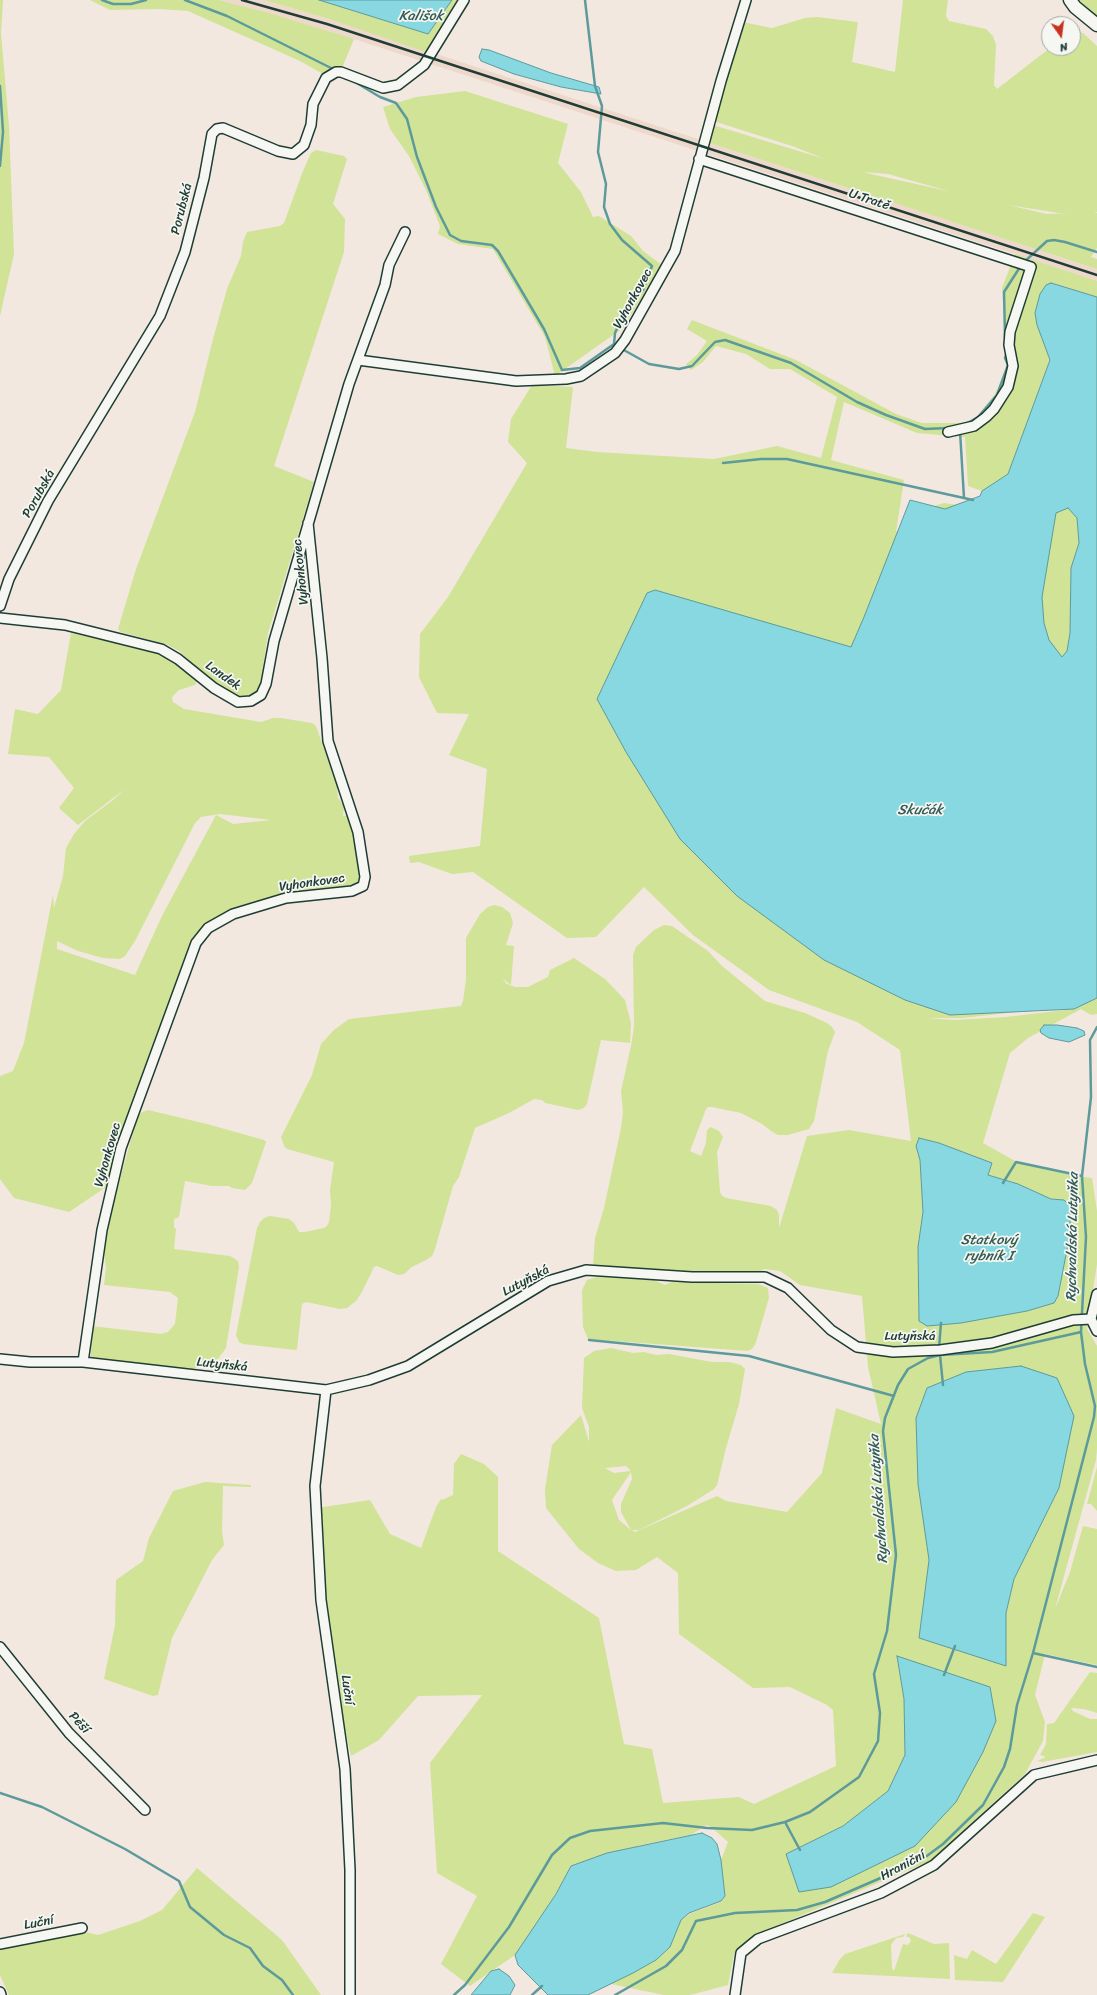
<!DOCTYPE html>
<meta charset="utf-8">
<style>
body{margin:0}
#map{position:relative;width:1097px;height:1995px;overflow:hidden;background:#f2e8e0;font-family:Sriracha,sans-serif}
canvas{display:block}
.north{position:absolute;left:1041px;top:16px;width:40px;height:40px;box-sizing:border-box;background:#f6f6f2;border:1px solid #a0aca6;border-radius:50%;rotate:166deg;font-size:11px;font-weight:700;line-height:16px;text-align:center;color:#1f3d34}
.north::after{content:'';display:block;margin:auto;width:14px;height:18px;background:#c8321e;clip-path:polygon(50% 0,100% 100%,50% 72%,0 100%)}
</style>
<div id="map">
<canvas width="1097" height="1995"></canvas>
<div class="north">N</div>
</div>
<script>
const ctx = document.querySelector('canvas').getContext('2d');
ctx.lineJoin = 'round';
function paint(path, color) {
  ctx.fillStyle = color;
  ctx.fill(path, 'evenodd');
}
function shape(rows) {
  const path = new Path2D();
  for (const r of rows) {
    path.moveTo(r[0], r[1]);
    for (let i = 2; i < r.length; i += 2) path.lineTo(r[i], r[i + 1]);
  }
  return path;
}
function strokePath(path, color, width, dash) {
  ctx.strokeStyle = color;
  ctx.lineWidth = width;
  ctx.lineCap = dash ? 'butt' : 'round';
  ctx.setLineDash(dash || []);
  ctx.stroke(path);
}
function label(font, color, halo, rows, align = 'center') {
  ctx.font = font + ' Sriracha,sans-serif';
  ctx.lineWidth = 3.5;
  ctx.setLineDash([]);
  ctx.textBaseline = 'middle';
  ctx.strokeStyle = halo;
  ctx.fillStyle = color;
  for (const [text, x, y, turn = 0] of rows) {
    ctx.save();
    ctx.translate(x, y);
    ctx.rotate((+turn || 0) * Math.PI / 180);
    ctx.textAlign = isNaN(turn) ? turn : align;
    if (halo) ctx.strokeText(text, 0, 0);
    ctx.fillText(text, 0, 0);
    ctx.restore();
  }
}
paint(shape([
 [219,0,264,0,329,19,1097,269,1097,281,354,39,273,14]
]), '#eed7cb');
paint(shape([
 [0,0,3,0,1,33,9,126,14,254,0,316],
 [90,0,219,0,273,14,354,39,342,68,323,74,300,61,188,11,159,9,110,10],
 [264,0,319,0,428,34,452,0,460,0,426,52,329,19],
 [903,0,948,0,946,14,947,18,949,21,986,29,993,36,996,45,994,85,997,89,1050,48,1073,48,1074,32,1083,33,1097,46,1097,212,1094,213,1097,213,1097,248,1091,257,1097,259,1097,269,710,143,713,125,825,159,792,146,713,121,742,22,772,28,805,18,817,17,858,22,852,62,895,72],
 [864,172,888,174,952,192,871,174],
 [1008,205,1059,213,1070,213,1047,214],
 [1078,0,1097,0,1097,17,1080,2],
 [465,91,568,124,558,163,581,192,593,217,599,216,631,236,643,251,662,265,623,328,555,376,545,337,493,249,458,244,438,234,440,226,426,190,409,156,390,129,383,107,416,97],
 [316,150,344,156,347,159,333,204,345,219,344,252,274,466,314,482,268,633,260,686,257,691,249,695,236,696,228,692,210,680,179,651,168,645,121,632,118,629,136,569,195,412,213,339,227,289,241,256,243,242,247,232,280,226,284,223,303,171,311,153],
 [1015,254,1097,281,1097,297,1051,283,1035,313,1037,325,1050,360,1008,474,982,491,968,486,965,437,917,433,844,402,831,460,904,480,896,532,925,509,944,503,1039,516,1054,521,1056,512,1068,508,1077,518,1079,543,1071,568,1070,633,1067,651,1063,657,1057,652,1082,1005,962,1018,927,1018,954,1020,1006,1017,1074,1009,1097,998,1097,1014,1091,1015,1081,1009,1028,1038,1010,1053,983,1143,1015,1161,1072,1175,1092,1178,1097,1211,1097,1264,1087,1329,1097,1346,1097,1448,1096,1460,1055,1609,1070,1572,1083,1526,1097,1529,1097,1665,1045,1654,1035,1695,1045,1722,1043,1741,1025,1774,930,1861,755,1935,734,1954,728,1985,690,1995,664,1995,611,1984,656,1960,670,1947,681,1920,689,1914,721,1902,725,1896,721,1860,728,1842,711,1827,706,1825,691,1835,641,1845,571,1866,554,1897,515,1955,470,1986,441,1964,477,1896,437,1873,430,1763,482,1695,418,1696,379,1740,351,1756,341,1712,339,1685,324,1608,317,1508,370,1500,390,1534,421,1548,436,1507,441,1499,442,1500,453,1495,454,1464,461,1454,484,1464,498,1477,498,1551,599,1618,624,1744,652,1749,663,1803,739,1797,754,1804,836,1766,833,1710,827,1705,790,1687,753,1688,679,1634,678,1573,657,1557,636,1570,616,1571,598,1563,579,1549,546,1508,545,1489,552,1445,581,1415,589,1442,589,1427,582,1408,584,1358,594,1351,611,1348,633,1353,644,1352,656,1355,669,1354,712,1362,729,1362,741,1365,745,1369,739,1404,726,1448,717,1485,714,1489,687,1506,639,1530,632,1530,635,1532,717,1496,726,1501,787,1512,822,1473,836,1408,881,1424,868,1367,862,1296,800,1285,780,1271,765,1269,759,1272,700,1273,597,1268,593,1265,595,1238,604,1208,621,1128,623,1112,621,1091,631,1046,634,1027,633,955,636,947,654,930,664,925,672,926,708,951,722,966,765,1001,805,1013,827,1023,832,1027,835,1032,828,1051,814,1121,809,1129,788,1135,778,1135,771,1131,762,1124,741,1113,712,1107,708,1107,706,1109,690,1151,701,1156,706,1143,707,1130,711,1127,719,1131,723,1137,717,1152,720,1192,722,1196,726,1198,771,1206,777,1210,779,1215,779,1228,807,1136,849,1130,911,1141,900,1050,857,1022,769,990,693,935,644,887,596,937,567,938,473,872,452,874,419,862,410,863,409,856,480,846,487,769,449,755,469,714,437,713,419,677,420,634,448,597,527,463,508,442,511,419,532,385,573,387,566,448,597,452,714,459,777,446,821,458,837,397,790,369,770,369,746,354,716,346,703,362,691,370,686,364,697,355,707,341,687,329,692,320,796,360,896,414,922,423,963,423,977,417,995,394,1008,365,1002,288],
 [916,1146,992,1164,988,1175,1018,1184,1051,1199,1064,1200,1070,1234,1058,1296,1054,1303,1027,1311,961,1323,927,1326,919,1320,918,1247,923,1212,920,1160],
 [1021,1366,1057,1378,1059,1488,1014,1579,1006,1613,1006,1665,919,1638,929,1560,918,1484,916,1419,927,1388,966,1372],
 [626,1466,631,1471,614,1473,605,1468],
 [631,1472,632,1479,621,1504,621,1512,631,1530,619,1520,612,1500],
 [897,1656,956,1802,786,1854,843,1826,888,1791,905,1755,904,1699],
 [71,633,103,640,104,639,167,654,198,680,195,685,179,690,172,697,173,702,184,709,261,722,273,718,281,718,312,723,316,726,337,785,338,798,344,806,343,816,350,815,357,845,360,883,358,887,231,912,201,929,106,1187,69,1212,14,1198,0,1179,0,1076,13,1071,24,1043,53,895,54,908,63,876,66,848,74,834,85,821,113,800,125,789,78,825,59,808,74,788,49,757,8,754,15,709,38,714,61,690],
 [220,814,271,820,233,824,216,815,162,916,135,975,57,949,57,941,78,951,103,958,120,959,125,956,135,941,195,823,201,817],
 [494,905,502,907,510,913,513,923,506,945,514,946,511,985,502,978,507,984,515,987,528,987,548,977,550,970,574,958,605,979,625,1000,631,1023,630,1043,601,1040,587,1104,584,1108,578,1110,545,1103,542,1100,534,1099,509,1113,475,1128,459,1177,453,1186,435,1249,432,1256,426,1260,412,1267,404,1274,398,1275,377,1266,374,1267,362,1292,356,1301,347,1308,340,1309,306,1302,302,1304,297,1349,295,1350,243,1344,239,1342,236,1335,257,1228,260,1222,264,1218,270,1216,289,1219,294,1223,299,1232,305,1232,324,1228,327,1226,329,1222,331,1206,330,1190,334,1162,287,1149,284,1146,281,1137,312,1075,321,1044,334,1030,349,1019,461,1006,463,1001,466,979,466,938,480,914,488,907],
 [148,1110,207,1124,264,1140,266,1142,252,1183,245,1190,232,1188,229,1186,212,1186,185,1181,179,1217,174,1219,174,1227,176,1229,174,1249,230,1256,238,1261,239,1267,226,1348,218,1359,191,1370,91,1359,91,1326,161,1334,168,1332,175,1324,178,1298,170,1292,104,1285,106,1268,104,1252,105,1233,137,1118,142,1112],
 [597,1277,654,1280,665,1285,672,1282,758,1284,768,1288,769,1298,756,1342,753,1348,748,1351,588,1339,583,1327,582,1290,587,1280],
 [1097,1467,1097,1511,1091,1504,1087,1504],
 [205,1482,251,1485,251,1487,223,1486,222,1531,224,1545,212,1560,172,1638,158,1695,153,1696,104,1679,115,1625,116,1580,143,1561,149,1538,173,1491],
 [1090,1672,1097,1673,1097,1713,1084,1709,1071,1708,1073,1711,1090,1719,1097,1719,1097,1752,1042,1762,1037,1761,1046,1757,1040,1755,1046,1744,1047,1724,1054,1723],
 [197,1868,282,1940,321,1995,9,1995,0,1975,0,1944,78,1930,98,1935,140,1921,162,1910],
 [1033,1913,1045,1917,1003,1982,955,1980,954,1955,967,1959,972,1950,996,1964],
 [908,1933,934,1944,949,1943,950,1979,832,1973,840,1959,845,1954,905,1934,903,1937,896,1938,891,1945,892,1968,894,1971,903,1944,908,1945,911,1941,910,1938,906,1936]
]), '#d0e397');
const water = shape([
 [319,0,452,0,428,34,319,0],
 [482,49,489,50,551,73,599,87,601,94,561,87,514,74,481,61,479,57,482,49],
 [1051,283,1097,297,1097,998,1074,1009,950,1015,905,1000,824,960,737,896,680,839,626,752,597,699,647,593,655,590,851,647,864,617,910,500,945,509,980,496,982,491,1008,474,1050,360,1037,325,1035,313,1040,294,1046,285,1051,283],
 [1068,508,1077,518,1079,543,1071,568,1070,633,1067,651,1062,657,1049,640,1044,623,1042,597,1056,513,1068,508],
 [1044,1025,1057,1025,1077,1028,1084,1031,1085,1035,1069,1042,1049,1038,1041,1033,1040,1030,1044,1025],
 [919,1138,939,1143,992,1163,988,1175,1018,1184,1051,1199,1064,1200,1070,1206,1070,1234,1058,1296,1054,1303,1027,1311,961,1323,927,1326,919,1321,918,1247,923,1212,920,1160,916,1146,919,1138],
 [1021,1366,1057,1378,1074,1416,1059,1488,1014,1579,1006,1613,1006,1666,919,1638,929,1560,918,1484,916,1418,927,1388,966,1372,1021,1366],
 [897,1656,990,1687,996,1721,983,1752,956,1802,915,1846,831,1887,799,1892,786,1854,843,1826,888,1791,905,1755,904,1699,897,1656],
 [702,1833,712,1838,717,1844,721,1860,725,1896,721,1901,689,1913,681,1920,670,1947,656,1960,633,1973,588,1995,548,1995,518,1965,515,1955,556,1894,571,1866,607,1853,702,1833],
 [499,1969,509,1976,515,1985,510,1995,471,1995,491,1971,499,1969]
]);
paint(water, '#87d8e0');
strokePath(water, '#5d9a9b', 1);
strokePath(shape([
 [102,0,113,4,131,4,146,0],
 [185,0,227,16,335,70],
 [585,0,595,86,602,106,598,152,606,184,604,207,610,224,622,240,652,266,643,290,624,313,615,333,614,344,618,347],
 [355,82,380,97,396,103,407,119,417,157,436,207,450,235,461,241,492,245,498,251,544,329,562,370,580,368,614,344],
 [0,86,3,132,0,166],
 [1023,263,1047,241,1054,240,1065,242,1097,252],
 [1005,337,1004,292,1020,267],
 [622,349,649,364,679,369,692,366,715,342,725,340,791,363,857,402,886,415,925,429,948,428],
 [966,424,978,417,997,395,1008,365,1005,358,1007,352],
 [960,431,964,498,973,500],
 [723,463,761,459,787,459,964,498],
 [1003,1183,1016,1162,1082,1176],
 [589,1340,749,1356,894,1396],
 [939,1348,941,1323],
 [940,1355,943,1385],
 [1033,1653,1097,1667],
 [944,1675,955,1646],
 [0,1793,42,1807,125,1849,179,1881,190,1907,224,1935,250,1948,263,1966,282,1980,293,1995],
 [785,1822,800,1850],
 [454,1995,465,1985,509,1927,552,1855,570,1838,590,1831,663,1823,707,1828,752,1830,785,1822,810,1812,859,1777,878,1741,880,1713,874,1674,887,1631,896,1555,883,1431,885,1418,898,1385,908,1369,928,1358,940,1355,992,1352,1081,1332],
 [532,1995,542,1986],
 [615,1995,666,1966,682,1950,696,1921,735,1913,797,1910,825,1902,920,1861,943,1844,983,1805,1004,1767,1010,1749,1017,1705,1033,1653,1094,1417,1095,1406,1085,1364,1081,1332,1086,1237,1082,1176,1091,1097,1090,1040,1097,1027]
]), '#5d9a9b', 2.5);
const minor = shape([
 [699,159,1031,267,1010,332,1009,345,1013,366,1008,387,994,409,986,417,974,426,948,432],
 [358,360,516,381,566,379,581,376,615,353,625,340,675,251,721,81,746,0],
 [0,606,9,579,48,501,160,316,185,252,204,178,212,134,217,129,223,128,278,151,293,154,304,145,311,125,313,104,326,78,336,72,341,72,383,88,398,85,424,65,464,0],
 [0,618,65,625,161,649,178,659,214,688,238,702,251,701,261,695,266,684,274,641,349,384,385,285,389,265,405,232],
 [1091,1319,1097,1294],
 [1091,1319,1097,1331],
 [0,1359,30,1362,83,1362,326,1390,369,1380,408,1366,548,1281,586,1270,692,1277,765,1277,788,1288,831,1330,857,1347,893,1352,940,1350,992,1343,1073,1320,1091,1319],
 [83,1362,102,1230,121,1148,196,943,208,928,233,914,286,898,352,891,363,886,365,877,358,832,328,741,322,658,308,523],
 [326,1390,315,1486,321,1600,345,1769,350,1870,350,1995],
 [0,1647,69,1733,145,1810],
 [0,1944,82,1928],
 [0,1992,1,1995],
 [735,1995,741,1953,758,1939,881,1893,934,1865,1034,1775,1097,1760]
]);
const major = shape([
 [1070,0,1075,7,1097,25]
]);
strokePath(minor, '#1f3d34', 12);
strokePath(major, '#1f3d34', 15);
strokePath(minor, '#f6f6f2', 9);
strokePath(major, '#f6f6f2', 12);
strokePath(shape([
 [242,0,327,24,1097,275]
]), '#1f3d34', 2.5);
label('13px', '#1f3d34', '#f6f6f2', [
 ["U Tratě",869,200,18],
 ["Porubská",182,209,-76],
 ["Vyhonkovec",633,299,-61],
 ["Porubská",39,494,-61],
 ["Vyhonkovec",301,572,-96],
 ["Landek",223,676,35],
 ["Vyhonkovec",312,883,-8],
 ["Vyhonkovec",108,1155,-74],
 ["Lutyňská",526,1281,-28],
 ["Lutyňská",910,1337],
 ["Lutyňská",222,1365,6],
 ["Luční",347,1690,82],
 ["Pěší",79,1723,48],
 ["Hraniční",903,1866,-28],
 ["Luční",39,1923,-11]
]);
label('italic 14px', '#345c56', '#f6f6f2', [
 ["Kališok",421,16],
 ["Skučák",920,810],
 ["Rychvaldská Lutyňka",1073,1237,-89],
 ["Statkový",989,1240],
 ["rybník I",989,1256],
 ["Rychvaldská Lutyňka",879,1499,-94]
]);
</script>
